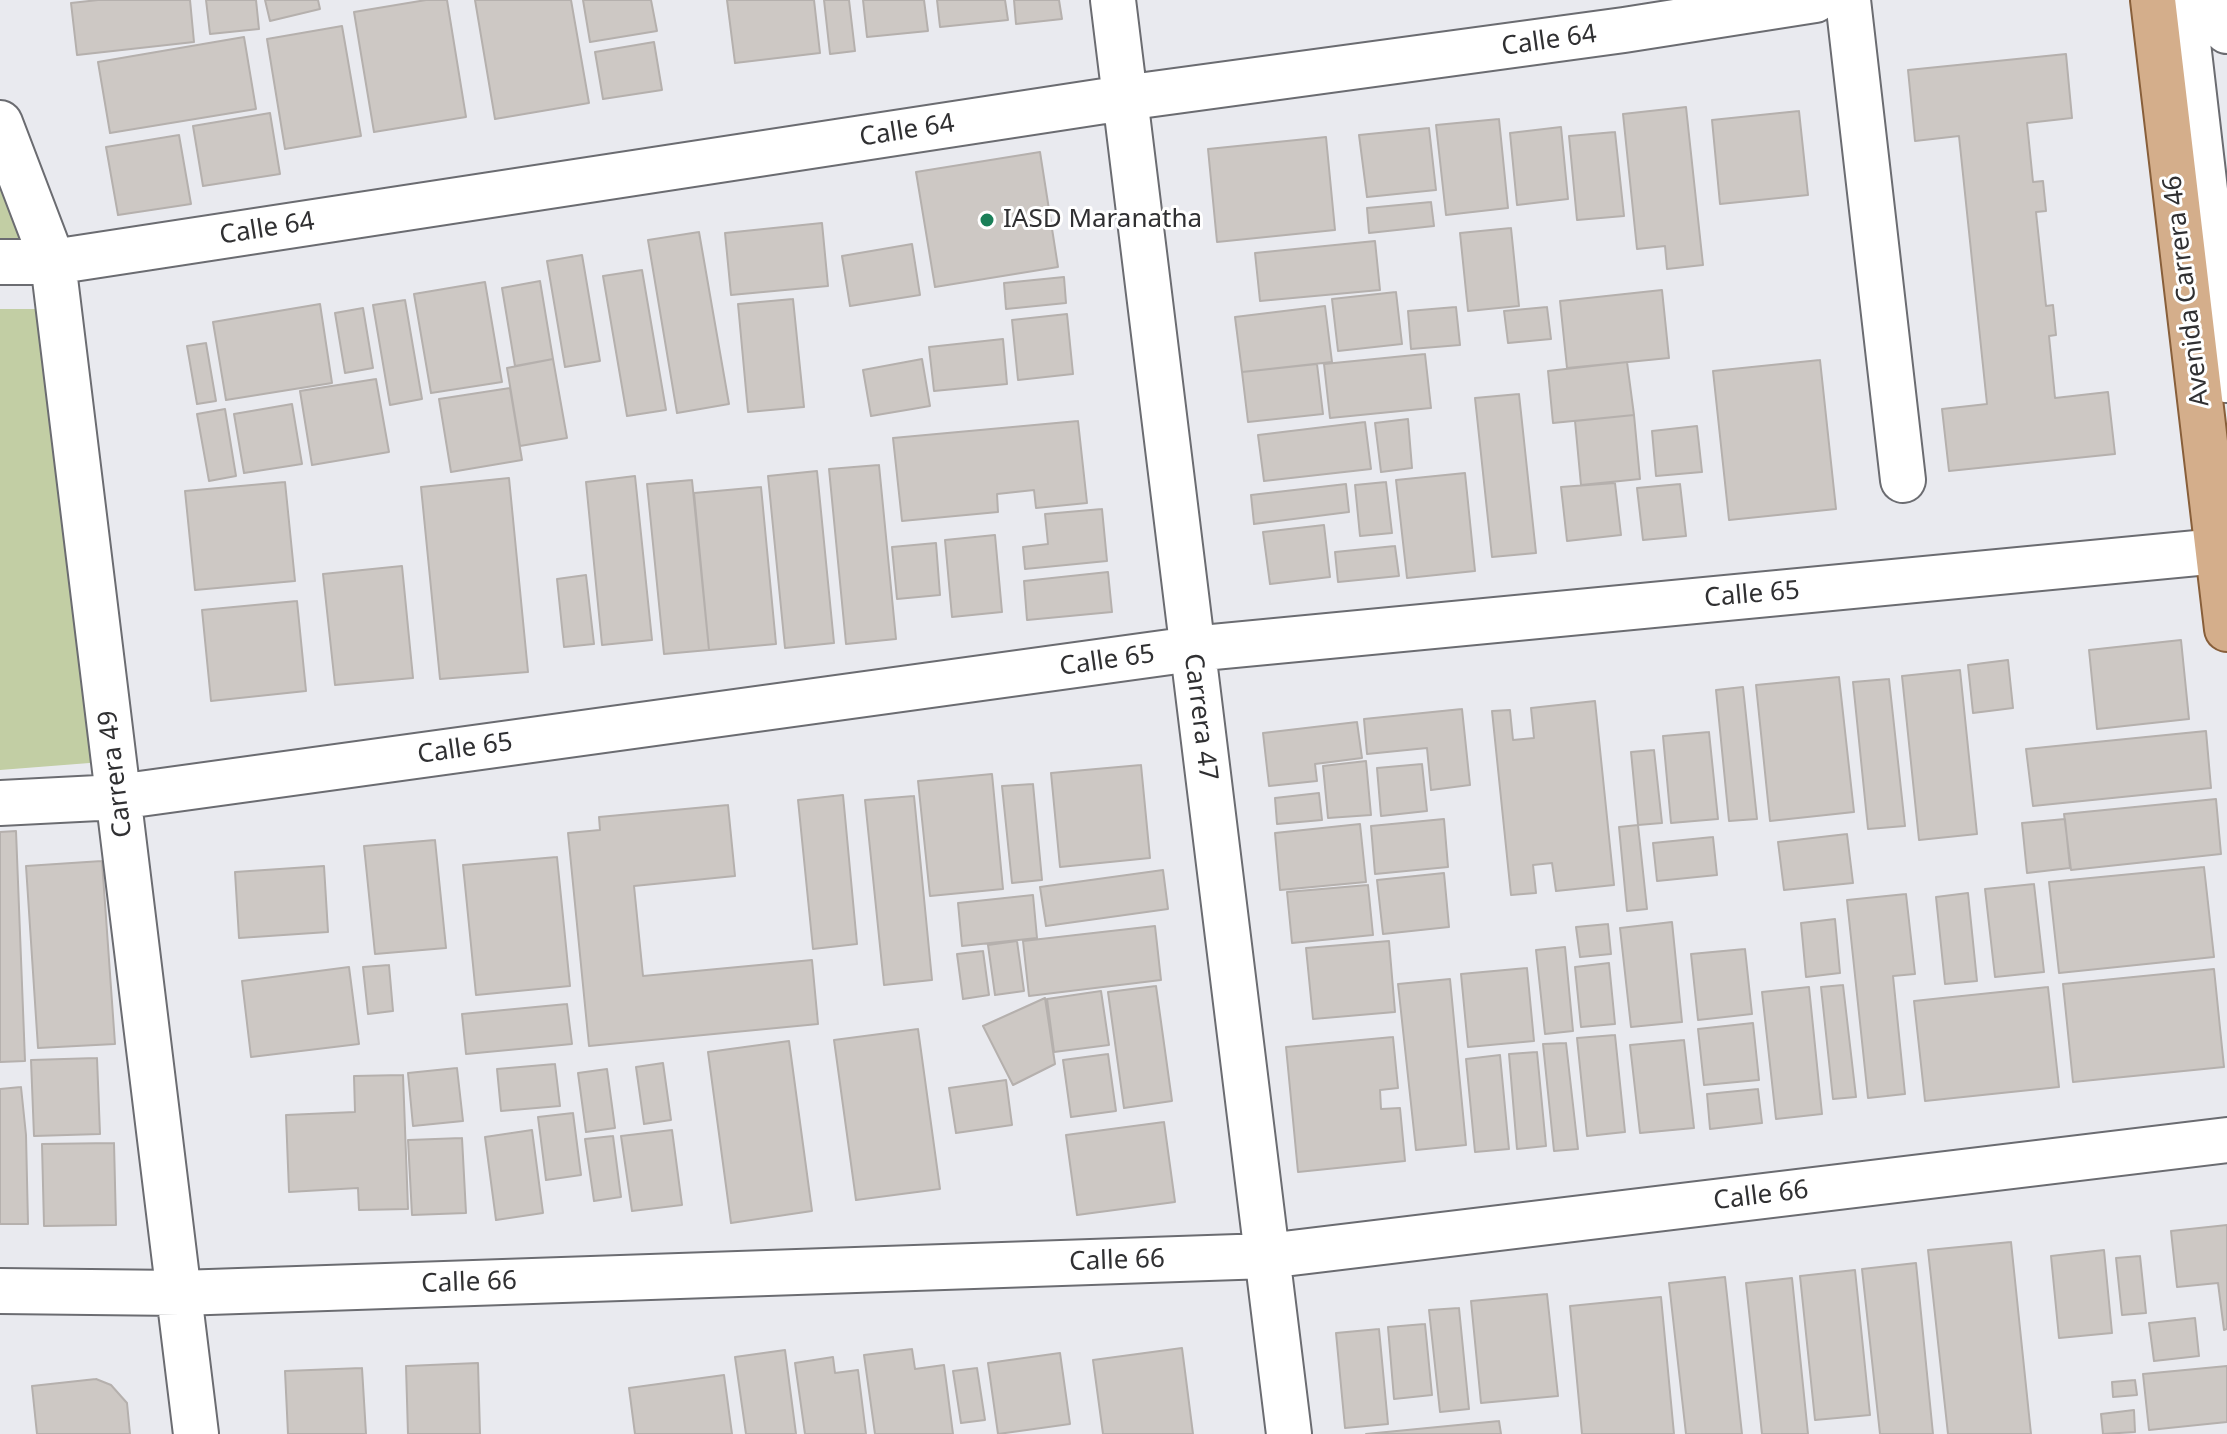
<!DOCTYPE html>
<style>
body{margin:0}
canvas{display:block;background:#e9eaef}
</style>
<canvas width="2227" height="1434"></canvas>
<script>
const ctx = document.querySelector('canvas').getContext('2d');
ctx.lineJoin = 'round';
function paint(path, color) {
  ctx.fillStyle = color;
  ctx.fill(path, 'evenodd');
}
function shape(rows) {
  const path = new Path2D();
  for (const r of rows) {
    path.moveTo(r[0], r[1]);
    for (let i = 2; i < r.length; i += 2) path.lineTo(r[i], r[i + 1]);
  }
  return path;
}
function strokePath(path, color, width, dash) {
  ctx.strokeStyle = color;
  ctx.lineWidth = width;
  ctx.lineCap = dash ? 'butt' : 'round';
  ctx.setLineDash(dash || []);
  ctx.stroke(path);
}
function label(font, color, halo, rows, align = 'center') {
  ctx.font = font + ' "Noto Sans",sans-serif';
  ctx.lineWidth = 6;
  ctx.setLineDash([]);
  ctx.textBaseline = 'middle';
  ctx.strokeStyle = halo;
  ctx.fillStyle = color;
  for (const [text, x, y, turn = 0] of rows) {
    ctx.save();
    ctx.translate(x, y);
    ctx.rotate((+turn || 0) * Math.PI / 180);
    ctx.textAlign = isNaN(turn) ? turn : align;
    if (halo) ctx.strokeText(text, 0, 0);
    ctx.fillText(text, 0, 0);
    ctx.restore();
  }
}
paint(shape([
 [0,186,24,241,0,241],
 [0,309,42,309,115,761,0,770]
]), '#c2cea4');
const building = shape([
 [98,0,190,0,194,42,77,55,71,3,98,0],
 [206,0,256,0,259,29,210,34,206,0],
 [265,0,318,0,320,9,270,21,265,0],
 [426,0,447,0,466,117,374,132,354,12,426,0],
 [475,0,571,0,589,103,495,119,475,0],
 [583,0,651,0,657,31,590,42,583,0],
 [727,0,814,0,820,53,735,63,727,0],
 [824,0,849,0,855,51,830,54,824,0],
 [863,0,924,0,928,31,867,37,863,0],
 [937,0,1005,0,1008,20,940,27,937,0],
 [1014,0,1059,0,1062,19,1016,24,1014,0],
 [342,26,361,136,285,149,267,39,342,26],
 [244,37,256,109,110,133,98,62,244,37],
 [654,42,662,90,603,99,595,52,654,42],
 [2066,54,2072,118,2027,123,2033,182,2043,181,2046,211,2036,212,2046,306,2053,305,2056,335,2049,336,2055,398,2108,392,2115,454,1949,471,1942,409,1987,404,1959,136,1915,141,1908,70,2066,54],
 [1686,107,1703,265,1667,269,1665,246,1637,249,1623,114,1686,107],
 [1799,111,1808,195,1720,204,1712,120,1799,111],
 [270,113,280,174,203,186,193,126,270,113],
 [1499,119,1508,208,1446,215,1436,125,1499,119],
 [1561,127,1568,199,1517,205,1510,133,1561,127],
 [1429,128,1436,190,1367,197,1359,135,1429,128],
 [1615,132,1624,216,1577,220,1569,136,1615,132],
 [179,135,191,204,118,215,106,147,179,135],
 [1326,137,1335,230,1217,242,1208,149,1326,137],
 [1040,152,1058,267,935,287,916,172,1040,152],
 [1431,202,1434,226,1369,233,1367,208,1431,202],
 [822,223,828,286,731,295,725,233,822,223],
 [1511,228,1519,306,1468,311,1460,233,1511,228],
 [699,232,729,404,677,413,648,240,699,232],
 [1375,241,1380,290,1260,301,1255,253,1375,241],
 [912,244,920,295,850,306,842,256,912,244],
 [582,255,600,361,565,367,547,261,582,255],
 [642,270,666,410,627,416,603,276,642,270],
 [1064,277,1066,303,1006,309,1004,283,1064,277],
 [540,281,553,359,515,366,502,288,540,281],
 [485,282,502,382,431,393,414,294,485,282],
 [1662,290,1669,358,1567,368,1560,301,1662,290],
 [1396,292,1402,344,1338,351,1332,299,1396,292],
 [793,299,804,407,748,412,738,304,793,299],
 [405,300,422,399,390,405,373,305,405,300],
 [320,304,332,383,226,400,213,322,320,304],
 [1325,306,1332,362,1242,372,1235,317,1325,306],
 [1456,307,1460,345,1411,349,1408,311,1456,307],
 [1547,307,1551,339,1508,343,1504,311,1547,307],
 [363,308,373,368,345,373,335,313,363,308],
 [1067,314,1073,374,1018,380,1012,320,1067,314],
 [1003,339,1007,384,934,391,929,347,1003,339],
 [206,343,216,401,197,404,187,346,206,343],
 [1425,354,1431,408,1330,418,1324,364,1425,354],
 [553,359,567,438,520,446,507,368,553,359],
 [922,359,930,406,871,416,863,370,922,359],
 [1820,360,1836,509,1729,520,1713,371,1820,360],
 [1627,362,1634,415,1553,423,1548,371,1627,362],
 [1317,364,1323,414,1248,422,1242,372,1317,364],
 [376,379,389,452,312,465,300,391,376,379],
 [510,388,522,460,451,472,439,399,510,388],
 [1519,394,1536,553,1492,557,1475,398,1519,394],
 [292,404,302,464,244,473,234,414,292,404],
 [225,409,236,476,209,481,197,414,225,409],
 [1634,415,1640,479,1581,485,1575,421,1634,415],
 [1408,419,1412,468,1381,472,1375,423,1408,419],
 [1078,421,1087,503,1036,508,1034,490,997,494,998,512,902,521,893,438,1078,421],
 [1365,422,1371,469,1264,481,1258,435,1365,422],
 [1697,426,1702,472,1656,476,1652,431,1697,426],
 [879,465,896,639,846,644,829,469,879,465],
 [817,471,834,643,785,648,768,476,817,471],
 [1465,473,1475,571,1407,578,1396,480,1465,473],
 [635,476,652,640,602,645,586,482,635,476],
 [509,478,528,672,440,679,421,487,509,478],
 [692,480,709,650,664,654,647,484,692,480],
 [285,482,295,581,195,590,185,491,285,482],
 [1386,482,1392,533,1360,536,1355,485,1386,482],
 [1615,483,1621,535,1567,541,1561,487,1615,483],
 [1346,484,1349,512,1254,524,1251,495,1346,484],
 [1680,484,1686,536,1643,540,1637,488,1680,484],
 [761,487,776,644,709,650,694,493,761,487],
 [1102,509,1107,561,1025,569,1023,547,1048,544,1045,514,1102,509],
 [1324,525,1330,577,1270,584,1263,532,1324,525],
 [995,535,1002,612,952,617,945,540,995,535],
 [936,543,940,595,897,599,892,547,936,543],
 [1395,546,1399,576,1338,582,1335,552,1395,546],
 [402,566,413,678,335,685,323,574,402,566],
 [1108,572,1112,612,1027,620,1024,581,1108,572],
 [586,575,594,644,564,647,557,579,586,575],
 [297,601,306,691,211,701,202,610,297,601],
 [2181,640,2189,719,2097,729,2089,650,2181,640],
 [2008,660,2013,708,1973,713,1968,665,2008,660],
 [1960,670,1977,834,1919,840,1902,676,1960,670],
 [1839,677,1854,812,1770,821,1756,685,1839,677],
 [1889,679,1905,826,1868,829,1853,682,1889,679],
 [1743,687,1757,819,1729,821,1716,690,1743,687],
 [1595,701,1614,885,1556,891,1552,863,1533,865,1536,893,1511,895,1492,711,1510,710,1513,740,1534,738,1531,708,1595,701],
 [1462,709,1470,785,1431,790,1427,748,1367,754,1364,719,1462,709],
 [1357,722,1362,758,1315,764,1317,781,1269,786,1263,733,1357,722],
 [2206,731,2211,788,2033,806,2026,749,2206,731],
 [1709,732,1718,819,1671,823,1663,736,1709,732],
 [1654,750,1662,823,1638,825,1631,752,1654,750],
 [1366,761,1371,815,1328,818,1323,766,1366,761],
 [1422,764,1427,811,1381,816,1377,768,1422,764],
 [1141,765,1150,858,1060,867,1051,773,1141,765],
 [992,774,1003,889,930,896,918,781,992,774],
 [1033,784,1042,880,1012,883,1002,786,1033,784],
 [1319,793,1322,820,1277,824,1275,798,1319,793],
 [843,795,857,944,813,949,798,800,843,795],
 [914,796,932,980,884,985,865,800,914,796],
 [2216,799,2221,854,2071,870,2064,814,2216,799],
 [728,805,735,876,634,886,643,976,812,960,818,1024,589,1046,568,833,600,830,599,817,728,805],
 [1444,819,1448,867,1375,874,1371,826,1444,819],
 [2065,819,2070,868,2027,873,2022,823,2065,819],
 [1360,824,1366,882,1280,890,1275,833,1360,824],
 [1638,825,1647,909,1627,911,1619,827,1638,825],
 [16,831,25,1061,0,1062,0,832,16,831],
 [1847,834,1853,883,1784,890,1778,842,1847,834],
 [1713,837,1717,875,1657,881,1653,843,1713,837],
 [435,840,446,948,375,954,364,846,435,840],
 [557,857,570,986,476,995,463,865,557,857],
 [102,861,115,1044,38,1048,26,866,102,861],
 [324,866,328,932,239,938,235,872,324,866],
 [2204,867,2214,957,2059,973,2049,882,2204,867],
 [1163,870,1168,909,1046,926,1040,887,1163,870],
 [1444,873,1449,927,1383,934,1377,880,1444,873],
 [2034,884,2044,972,1995,977,1985,889,2034,884],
 [1368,885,1373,935,1292,943,1287,892,1368,885],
 [1968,893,1977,981,1945,984,1936,897,1968,893],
 [1906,894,1915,974,1893,976,1905,1094,1868,1098,1847,900,1906,894],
 [1033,895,1037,938,962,946,958,903,1033,895],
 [1835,919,1840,973,1806,977,1801,923,1835,919],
 [1672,922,1682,1022,1631,1027,1620,928,1672,922],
 [1608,924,1611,954,1580,957,1576,927,1608,924],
 [1155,926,1161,980,1029,996,1023,941,1155,926],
 [1017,941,1024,991,995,995,988,945,1017,941],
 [1389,941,1395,1012,1313,1019,1306,948,1389,941],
 [1565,947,1573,1031,1545,1034,1536,950,1565,947],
 [1745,949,1752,1014,1698,1020,1691,954,1745,949],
 [983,951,989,995,963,999,957,954,983,951],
 [1609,963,1615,1024,1581,1027,1575,967,1609,963],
 [389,965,393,1011,368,1014,363,967,389,965],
 [349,967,359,1044,251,1057,242,981,349,967],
 [1527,968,1534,1041,1468,1047,1461,974,1527,968],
 [2214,969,2224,1067,2073,1082,2063,984,2214,969],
 [1450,979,1466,1145,1416,1150,1398,984,1450,979],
 [1843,985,1856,1097,1833,1099,1821,987,1843,985],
 [1156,986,1172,1101,1124,1108,1108,992,1156,986],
 [1809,987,1822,1114,1776,1119,1762,992,1809,987],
 [2048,987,2059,1087,1925,1101,1914,1001,2048,987],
 [1101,991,1109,1045,1054,1052,1047,999,1101,991],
 [1045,998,1055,1064,1013,1085,983,1026,1045,998],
 [567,1004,572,1044,466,1054,462,1014,567,1004],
 [1753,1023,1759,1080,1704,1085,1698,1029,1753,1023],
 [918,1029,940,1189,856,1200,834,1040,918,1029],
 [1615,1035,1625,1132,1587,1136,1577,1038,1615,1035],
 [1393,1037,1398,1088,1380,1090,1381,1109,1400,1108,1405,1161,1298,1172,1286,1047,1393,1037],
 [1684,1040,1694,1128,1640,1133,1630,1045,1684,1040],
 [789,1041,812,1211,731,1223,708,1052,789,1041],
 [1566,1043,1578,1149,1554,1151,1543,1044,1566,1043],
 [1537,1052,1546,1146,1517,1149,1509,1054,1537,1052],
 [1108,1054,1116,1111,1071,1117,1063,1060,1108,1054],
 [1500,1055,1509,1149,1475,1152,1466,1059,1500,1055],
 [97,1058,100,1134,34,1136,31,1060,97,1058],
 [663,1063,671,1120,644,1124,636,1067,663,1063],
 [555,1064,560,1106,501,1111,497,1069,555,1064],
 [457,1068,463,1121,413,1126,408,1073,457,1068],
 [607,1069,615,1128,586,1132,578,1073,607,1069],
 [403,1075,408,1209,359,1210,358,1188,289,1192,286,1115,355,1112,354,1076,403,1075],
 [1006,1080,1012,1125,956,1133,949,1088,1006,1080],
 [21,1087,26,1135,28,1224,0,1224,0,1089,21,1087],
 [1758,1089,1762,1123,1710,1129,1707,1094,1758,1089],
 [573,1113,581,1175,546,1180,538,1117,573,1113],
 [1164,1122,1175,1202,1077,1215,1066,1135,1164,1122],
 [532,1130,543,1213,496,1220,485,1137,532,1130],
 [672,1130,682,1205,632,1211,621,1136,672,1130],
 [613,1136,621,1197,594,1201,585,1139,613,1136],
 [462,1138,466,1213,412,1215,408,1140,462,1138],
 [114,1143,116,1225,44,1226,42,1144,114,1143],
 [2227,1225,2227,1329,2224,1330,2218,1283,2177,1287,2171,1231,2227,1225],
 [2011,1242,2031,1434,1948,1434,1928,1250,2011,1242],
 [2104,1250,2112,1333,2059,1338,2051,1256,2104,1250],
 [2140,1256,2146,1313,2122,1315,2116,1258,2140,1256],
 [1916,1263,1933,1434,1880,1434,1862,1269,1916,1263],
 [1855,1270,1870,1415,1815,1420,1800,1276,1855,1270],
 [1725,1277,1742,1434,1686,1434,1669,1283,1725,1277],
 [1792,1278,1808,1434,1762,1434,1746,1283,1792,1278],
 [1547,1294,1558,1396,1481,1403,1471,1301,1547,1294],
 [1661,1297,1674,1434,1582,1434,1570,1306,1661,1297],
 [1459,1308,1469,1409,1440,1412,1429,1310,1459,1308],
 [2195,1318,2199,1356,2154,1361,2149,1323,2195,1318],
 [1425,1324,1432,1395,1394,1399,1388,1327,1425,1324],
 [1379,1329,1388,1424,1345,1428,1336,1333,1379,1329],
 [1182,1348,1193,1434,1103,1434,1093,1360,1182,1348],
 [912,1349,915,1369,944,1365,953,1434,875,1434,864,1355,912,1349],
 [785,1350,796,1434,746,1434,735,1357,785,1350],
 [1060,1353,1070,1424,998,1434,988,1363,1060,1353],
 [833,1357,835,1373,858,1370,866,1434,805,1434,795,1363,833,1357],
 [478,1363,480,1434,408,1434,406,1366,478,1363],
 [2227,1366,2227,1422,2149,1430,2143,1374,2227,1366],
 [362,1368,366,1434,288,1434,285,1371,362,1368],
 [977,1368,985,1420,961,1423,953,1371,977,1368],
 [724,1375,732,1434,635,1434,629,1388,724,1375],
 [96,1379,111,1385,127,1403,130,1434,37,1434,32,1386,96,1379],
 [2135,1380,2137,1395,2113,1397,2112,1382,2135,1380],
 [2134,1410,2135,1432,2103,1434,2101,1414,2134,1410],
 [1499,1421,1501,1434,1366,1434,1499,1421]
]);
paint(building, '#cdc8c4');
strokePath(building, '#b5b0ad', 2);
const minor = shape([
 [1113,0,1289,1434],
 [1848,0,1903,480],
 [2183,0,2227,380],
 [2223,0,2227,31],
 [0,123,53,262,196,1434],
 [0,262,53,262,1124,98,1624,30,1815,0],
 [0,803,118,797,1192,649,2218,551],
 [0,1291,180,1293,1267,1256,2227,1140]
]);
const major = shape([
 [2153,0,2227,629]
]);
strokePath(minor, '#6b6c71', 48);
strokePath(major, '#885f3a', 48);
strokePath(minor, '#fff', 44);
strokePath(major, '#d4ae8b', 44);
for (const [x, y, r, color] of [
 [987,220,8,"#1a7f58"]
]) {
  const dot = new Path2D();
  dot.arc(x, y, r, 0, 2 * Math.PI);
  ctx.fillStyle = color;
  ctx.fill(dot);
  strokePath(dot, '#fff', 3);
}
label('26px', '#303032', '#fff', [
 ["Calle 64",1549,41,-8],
 ["Calle 64",907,131,-9],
 ["Calle 64",267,229,-9],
 ["Avenida Carrera 46",2187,291,-97],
 ["Calle 65",1752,595,-5],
 ["Calle 65",1107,661,-8],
 ["Carrera 47",1200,717,83],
 ["Calle 65",465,749,-8],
 ["Carrera 49",116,774,-97],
 ["Calle 66",1761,1196,-7],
 ["Calle 66",1117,1261,-2],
 ["Calle 66",469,1283,-2]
]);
label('26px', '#303032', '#fff', [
 ["IASD Maranatha",1003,220]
], 'left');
</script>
